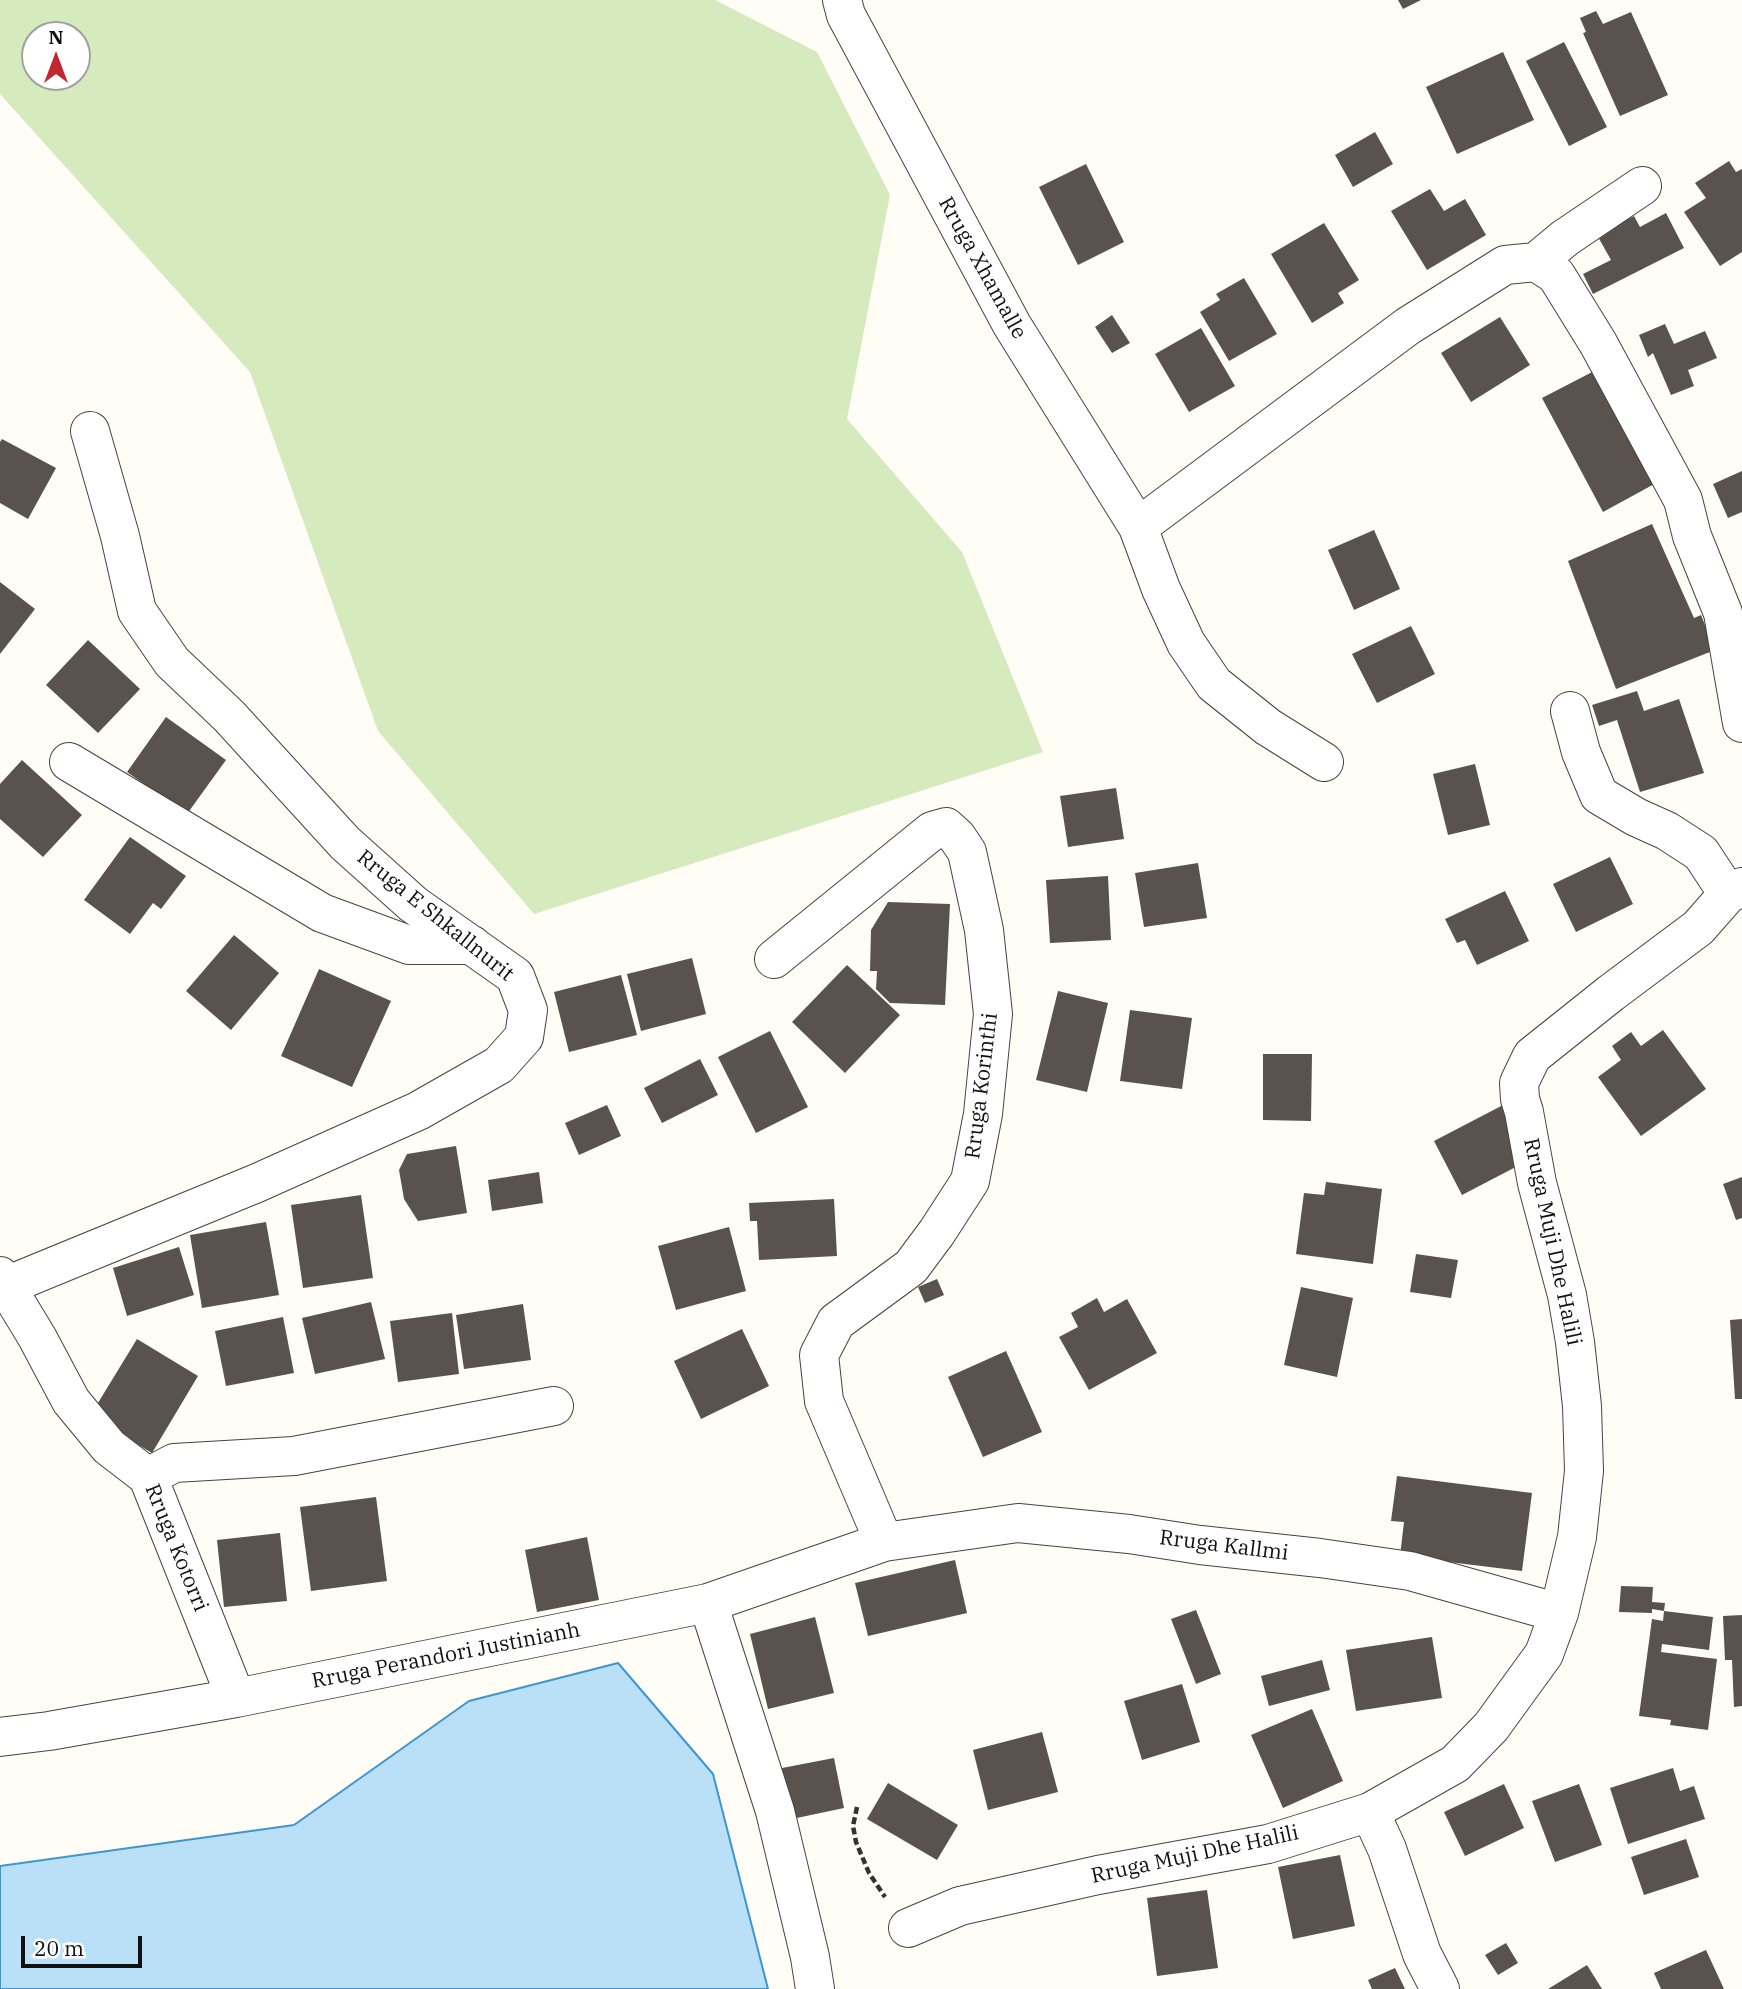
<!DOCTYPE html>
<style>
body{margin:0}
#map{position:relative;width:1742px;height:1989px;overflow:hidden;background:#fffdf5;font-family:"IBM Plex Serif",serif}
canvas{display:block}
.north{position:absolute;left:21px;top:21px;width:70px;height:70px;box-sizing:border-box;background:#fff;border:2px solid #a0a0a0;border-radius:50%;rotate:0deg;font-size:19px;font-weight:700;line-height:28px;text-align:center;color:#111}
.north::after{content:'';display:block;margin:auto;width:24px;height:32px;background:#c4262e;clip-path:polygon(50% 0,100% 100%,50% 72%,0 100%)}
.scale{position:absolute;left:21px;top:1936px;width:121px;height:32px;box-sizing:border-box;border:4px solid #111;border-top:0;padding-left:9px;font-size:21px;line-height:24px;white-space:nowrap;color:#111;-webkit-text-stroke:5px #fff;paint-order:stroke}
</style>
<div id="map">
<canvas width="1742" height="1989"></canvas>
<div class="north">N</div>
<div class="scale">20 m</div>
</div>
<script>
const ctx = document.querySelector('canvas').getContext('2d');
ctx.lineJoin = 'round';
function paint(path, color) {
  ctx.fillStyle = color;
  ctx.fill(path, 'evenodd');
}
function shape(rows) {
  const path = new Path2D();
  for (const r of rows) {
    path.moveTo(r[0], r[1]);
    for (let i = 2; i < r.length; i += 2) path.lineTo(r[i], r[i + 1]);
  }
  return path;
}
function strokePath(path, color, width, dash) {
  ctx.strokeStyle = color;
  ctx.lineWidth = width;
  ctx.lineCap = dash ? 'butt' : 'round';
  ctx.setLineDash(dash || []);
  ctx.stroke(path);
}
function label(font, color, halo, rows, align = 'center') {
  ctx.font = font + ' "IBM Plex Serif",serif';
  ctx.lineWidth = 7;
  ctx.setLineDash([]);
  ctx.textBaseline = 'middle';
  ctx.strokeStyle = halo;
  ctx.fillStyle = color;
  for (const [text, x, y, turn = 0] of rows) {
    ctx.save();
    ctx.translate(x, y);
    ctx.rotate((+turn || 0) * Math.PI / 180);
    ctx.textAlign = isNaN(turn) ? turn : align;
    if (halo) ctx.strokeText(text, 0, 0);
    ctx.fillText(text, 0, 0);
    ctx.restore();
  }
}
paint(shape([
 [0,0,715,0,817,52,890,195,847,419,962,552,1043,752,534,914,378,731,250,372,0,94],
 [35,35,77,35,77,77,35,77]
]), '#d5ebbd');
const water = shape([
 [618,1663,713,1774,768,1989,0,1989,0,1866,294,1825,469,1701,618,1663]
]);
paint(water, '#b9e0f7');
strokePath(water, '#3f96cf', 2);
paint(shape([
 [1398,0,1421,0,1403,9],
 [1596,11,1603,24,1631,12,1668,95,1620,116,1583,33,1586,32,1580,18],
 [1564,42,1607,127,1569,146,1526,61],
 [1503,52,1534,120,1457,154,1426,87],
 [1375,132,1393,164,1353,187,1335,155],
 [1729,161,1736,172,1742,169,1742,252,1720,266,1684,212,1706,198,1695,183],
 [1086,164,1124,242,1078,265,1039,187],
 [1430,189,1444,211,1465,199,1486,235,1427,270,1391,211],
 [1666,213,1684,248,1593,294,1583,274,1611,260,1597,235,1634,216,1640,227],
 [1324,223,1359,280,1338,293,1344,303,1312,323,1271,254],
 [1244,278,1277,334,1229,361,1200,312,1220,300,1216,294],
 [1112,315,1130,343,1112,353,1095,327],
 [1500,317,1530,365,1471,402,1441,353],
 [1665,324,1674,344,1705,331,1717,358,1688,370,1694,386,1671,395,1653,353,1648,357,1639,335],
 [1201,328,1235,386,1189,412,1155,354],
 [1598,369,1658,482,1603,512,1542,398],
 [2,439,56,468,28,519,0,503,0,442],
 [1742,471,1742,512,1728,518,1713,484],
 [1652,524,1694,618,1701,615,1715,650,1616,689,1568,561],
 [1374,530,1400,589,1354,610,1328,550],
 [0,582,35,609,0,654],
 [1411,626,1435,674,1377,703,1352,654],
 [88,640,140,689,98,733,46,685],
 [1637,691,1644,711,1679,699,1704,773,1640,792,1617,720,1599,726,1592,705],
 [166,717,226,760,187,814,127,772],
 [22,760,82,815,43,857,0,819,0,784],
 [1475,764,1490,825,1448,835,1433,774],
 [1116,788,1124,839,1068,847,1060,796],
 [130,837,186,876,161,909,153,903,130,934,84,900],
 [1610,857,1633,904,1576,932,1553,884],
 [1198,863,1207,918,1144,927,1135,873],
 [1108,876,1111,940,1050,943,1046,880],
 [1505,891,1529,941,1477,965,1465,940,1457,943,1445,919],
 [888,902,950,904,945,1005,890,1003,876,989,877,971,870,971,871,930],
 [234,935,279,973,231,1030,186,991],
 [692,958,706,1014,641,1031,627,974],
 [847,965,900,1015,845,1073,792,1022],
 [319,969,391,1001,352,1087,281,1056],
 [621,975,637,1035,569,1052,554,992],
 [1058,991,1108,1003,1087,1092,1036,1080],
 [1130,1010,1192,1018,1182,1089,1120,1081],
 [1663,1030,1706,1089,1641,1136,1598,1077,1621,1060,1612,1046,1631,1032,1641,1046],
 [770,1031,808,1107,756,1133,718,1057],
 [1263,1054,1312,1054,1311,1121,1263,1120],
 [700,1059,718,1095,662,1123,644,1088],
 [1505,1104,1533,1158,1462,1195,1434,1141],
 [607,1105,621,1136,579,1155,565,1123],
 [456,1146,467,1213,418,1221,404,1199,399,1170,407,1154],
 [539,1172,543,1203,492,1211,488,1180],
 [1742,1177,1742,1218,1736,1220,1723,1184],
 [1326,1182,1382,1189,1373,1264,1296,1254,1304,1193,1324,1195],
 [361,1195,373,1278,303,1288,291,1205],
 [834,1199,837,1256,759,1260,757,1221,750,1221,749,1203],
 [266,1222,279,1295,202,1308,190,1235],
 [729,1227,746,1291,676,1310,658,1246],
 [179,1247,194,1295,127,1316,113,1268],
 [1416,1254,1458,1260,1451,1298,1410,1292],
 [937,1279,944,1295,925,1303,918,1287],
 [1301,1287,1353,1298,1337,1377,1284,1365],
 [1097,1298,1104,1312,1127,1299,1157,1353,1089,1390,1059,1337,1078,1327,1071,1313],
 [371,1302,385,1359,315,1374,302,1318],
 [523,1304,531,1360,464,1369,456,1315],
 [452,1313,459,1374,398,1382,390,1321],
 [283,1317,294,1373,226,1386,215,1331],
 [1742,1319,1742,1399,1735,1399,1730,1320],
 [742,1329,769,1386,701,1419,674,1361],
 [137,1339,198,1376,152,1453,90,1416],
 [1006,1351,1042,1432,983,1457,948,1377],
 [1397,1476,1532,1493,1522,1571,1400,1556,1404,1522,1391,1521],
 [376,1497,387,1581,311,1591,300,1507],
 [280,1533,287,1601,224,1607,217,1540],
 [587,1537,599,1600,537,1612,525,1550],
 [955,1560,967,1613,868,1636,855,1583],
 [1621,1586,1653,1587,1652,1602,1665,1603,1664,1611,1652,1609,1652,1613,1619,1612],
 [1196,1610,1221,1674,1196,1684,1171,1619],
 [1664,1611,1713,1617,1709,1650,1662,1644,1661,1652,1717,1659,1708,1730,1670,1725,1671,1720,1639,1716,1652,1619,1663,1621],
 [1742,1615,1742,1706,1734,1707,1732,1660,1725,1660,1723,1616],
 [815,1617,834,1693,768,1709,750,1634],
 [1432,1637,1442,1698,1356,1711,1346,1650],
 [1322,1660,1330,1690,1269,1706,1261,1676],
 [1182,1684,1200,1742,1142,1760,1124,1701],
 [1312,1709,1343,1781,1283,1808,1251,1735],
 [1042,1732,1058,1792,988,1810,973,1750],
 [834,1758,844,1808,792,1819,782,1768],
 [1673,1768,1680,1791,1694,1786,1705,1819,1628,1844,1610,1788],
 [888,1783,958,1825,937,1860,867,1819],
 [1504,1784,1524,1828,1465,1856,1444,1812],
 [1579,1784,1602,1845,1555,1862,1532,1801],
 [1686,1839,1699,1877,1644,1895,1631,1857],
 [1340,1855,1355,1926,1293,1939,1278,1867],
 [1207,1890,1218,1968,1157,1976,1147,1898],
 [1506,1943,1518,1963,1498,1975,1485,1955],
 [1706,1950,1724,1989,1661,1989,1654,1973],
 [1587,1965,1602,1989,1548,1989],
 [1395,1968,1405,1989,1372,1989,1368,1980]
]), '#5a524d');
const minor = shape([
 [842,0,846,15,1012,325,1138,527,1161,589,1186,643,1214,684,1268,727,1324,762],
 [1536,262,1556,275,1598,343,1683,500,1692,536,1723,613,1742,723],
 [1138,527,1408,326,1505,265,1536,262,1565,238,1642,186],
 [1570,711,1581,752,1599,795,1636,817,1667,831,1701,853,1728,894],
 [69,762,322,913,409,945,472,945],
 [774,959,932,831,946,827,957,837,967,852,984,930,993,1014,983,1114,970,1181,937,1232,911,1267,836,1322,819,1355,824,1401,884,1542],
 [0,1276,37,1337,71,1401,109,1447,148,1477,236,1698],
 [6,1286,257,1183,418,1111,499,1065,524,1037,528,1010,515,976,413,904,345,843,229,716,172,662,137,611,120,536,90,431],
 [148,1477,174,1463,294,1456,554,1406],
 [708,1603,775,1811,810,1957,815,1989],
 [0,1737,49,1731,236,1698,708,1603,884,1542,1018,1523,1129,1534,1200,1545,1320,1558,1410,1571,1559,1613],
 [1370,1812,1387,1849,1422,1954,1440,1989],
 [908,1928,960,1906,1098,1875,1268,1844,1370,1812,1455,1764,1491,1727,1544,1654,1559,1613,1577,1537,1584,1471,1582,1406,1575,1342,1567,1295,1537,1183,1524,1112,1520,1099,1519,1083,1532,1056,1611,993,1698,928,1728,894,1742,887]
]);
strokePath(minor, '#444', 40);
strokePath(shape([
 [857,1807,853,1826,856,1842,869,1873,885,1897]
]), '#333', 4.5, [7, 3.5]);
strokePath(minor, '#fff', 38);
label('21px', '#111', '#fff', [
 ["Rruga Xhamalle",982,268,61],
 ["Rruga E Shkallnurit",435,916,39],
 ["Rruga Korinthi",982,1086,-83],
 ["Rruga Muji Dhe Halili",1552,1242,78],
 ["Rruga Kallmi",1224,1546,7],
 ["Rruga Kotorri",176,1548,68],
 ["Rruga Perandori Justinianh",446,1656,-11],
 ["Rruga Muji Dhe Halili",1195,1855,-12]
]);
</script>
